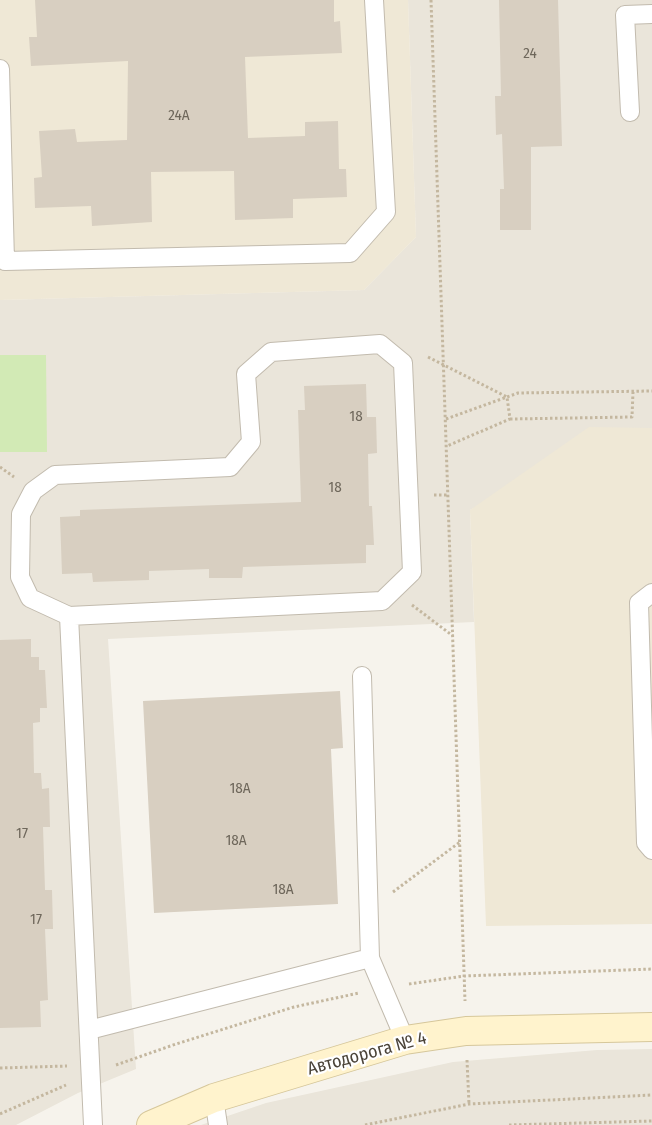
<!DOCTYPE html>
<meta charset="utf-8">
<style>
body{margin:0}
canvas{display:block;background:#f6f3ec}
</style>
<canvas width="652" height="1125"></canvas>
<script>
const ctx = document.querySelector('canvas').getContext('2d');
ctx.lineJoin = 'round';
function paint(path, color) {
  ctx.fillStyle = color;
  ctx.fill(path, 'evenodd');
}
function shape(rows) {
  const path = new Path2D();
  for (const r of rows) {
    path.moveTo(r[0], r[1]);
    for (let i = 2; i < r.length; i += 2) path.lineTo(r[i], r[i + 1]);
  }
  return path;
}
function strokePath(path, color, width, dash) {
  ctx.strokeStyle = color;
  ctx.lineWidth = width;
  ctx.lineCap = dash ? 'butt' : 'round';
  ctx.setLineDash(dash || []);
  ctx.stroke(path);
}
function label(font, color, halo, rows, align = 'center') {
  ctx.font = font + ' "Fira Sans Condensed",sans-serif';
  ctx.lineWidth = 4.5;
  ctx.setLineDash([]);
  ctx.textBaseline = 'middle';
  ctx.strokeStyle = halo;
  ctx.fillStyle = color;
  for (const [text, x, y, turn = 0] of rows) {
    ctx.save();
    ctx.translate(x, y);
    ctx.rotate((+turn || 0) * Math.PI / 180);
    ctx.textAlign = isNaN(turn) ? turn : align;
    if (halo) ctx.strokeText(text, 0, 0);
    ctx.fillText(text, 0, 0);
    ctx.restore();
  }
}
paint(shape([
 [408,0,652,0,652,428,639,428,470,510,474,622,108,639,136,1069,78,1093,16,1125,0,1125,0,300,364,290,416,237],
 [652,1049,652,1125,201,1125,266,1103,453,1062,597,1050]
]), '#eae5da');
paint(shape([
 [0,0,408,0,416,237,364,290,0,300],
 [589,427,652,428,652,924,486,926,470,510]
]), '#efe8d6');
paint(shape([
 [46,355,47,452,0,452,0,355]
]), '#d2eab5');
paint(shape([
 [35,0,334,0,334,22,340,21,342,53,245,57,248,138,305,136,305,122,338,121,339,169,346,169,347,197,293,199,293,218,235,220,234,171,151,172,152,222,92,226,91,206,35,208,34,178,42,177,39,131,75,129,77,142,127,140,128,61,31,66,29,37,37,37],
 [499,0,558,0,562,146,531,147,531,230,500,230,500,189,504,189,502,134,496,135,495,96,501,96],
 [366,384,367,417,376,417,377,453,368,454,369,506,372,506,374,545,366,545,366,563,243,567,242,578,209,578,209,569,149,571,149,580,93,582,92,573,62,574,60,517,80,516,80,510,301,502,298,410,305,410,304,386],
 [31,639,31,657,39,657,39,670,45,670,47,708,40,708,40,722,33,723,34,773,41,773,42,789,49,788,50,827,43,827,45,890,52,890,53,929,45,929,48,1000,40,1001,41,1027,0,1028,0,640],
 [340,691,343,748,331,749,338,904,154,913,143,701]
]), '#d8cfc1');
const service = shape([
 [0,69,5,261,350,253,386,212,374,0],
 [630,112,625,15,652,14],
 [652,593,639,603,646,843,652,850],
 [69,616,30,598,20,577,21,514,33,491,55,475,230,467,251,442,246,374,271,352,380,344,403,363,412,572,382,601,69,616,93,1125],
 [362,676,370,958],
 [89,1030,370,958,405,1040],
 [214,1098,218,1125]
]);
const secondary = shape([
 [151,1125,214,1098,405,1040,466,1031,652,1027]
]);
strokePath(service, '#c2bbae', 20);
strokePath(secondary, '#d6c79b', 30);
strokePath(shape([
 [431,0,465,1001],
 [428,357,507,397,510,419,447,446],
 [446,419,518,393,652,391],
 [510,419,632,417,633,392],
 [0,467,14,477],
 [434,495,449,495],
 [412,605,453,636],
 [393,892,460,842],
 [409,984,464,976,652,969],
 [467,1060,469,1104],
 [116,1065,176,1044,294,1007,359,993],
 [0,1068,67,1066],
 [0,1114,66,1085],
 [365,1125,469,1104,652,1095],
 [509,1125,652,1121]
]), '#c4b79f', 3, [2.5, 2.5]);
strokePath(service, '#fff', 18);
strokePath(secondary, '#fff3cd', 28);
label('15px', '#6e675b', null, [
 ["24",530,54],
 ["24А",179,116],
 ["18",356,417],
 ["18",335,488],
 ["18А",240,789],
 ["17",22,834],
 ["18А",236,841],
 ["18А",283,890],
 ["17",36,920]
]);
label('18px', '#4b4439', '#fff', [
 ["Автодорога № 4",367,1054,-15]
]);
</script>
